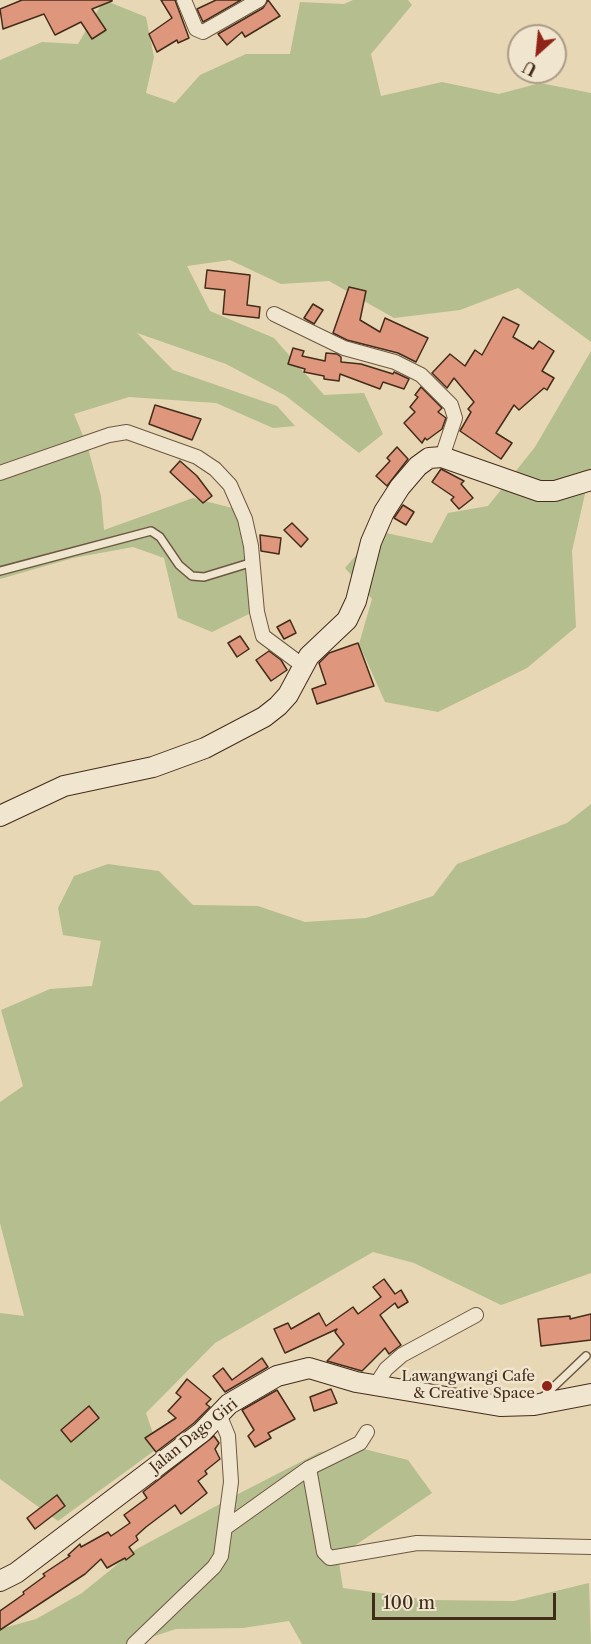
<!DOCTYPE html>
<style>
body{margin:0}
#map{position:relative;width:591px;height:1644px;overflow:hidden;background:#e8d7b5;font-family:"Libre Caslon Text",serif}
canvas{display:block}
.north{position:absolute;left:507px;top:24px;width:60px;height:60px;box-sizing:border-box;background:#f0e5cf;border:2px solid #ab9b87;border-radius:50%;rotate:207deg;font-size:16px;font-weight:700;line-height:24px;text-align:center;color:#442c1b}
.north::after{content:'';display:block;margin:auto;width:21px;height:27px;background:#8f2418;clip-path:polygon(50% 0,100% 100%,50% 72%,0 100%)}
.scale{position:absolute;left:372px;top:1593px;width:184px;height:27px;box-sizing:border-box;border:3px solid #442c1b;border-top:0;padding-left:8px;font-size:18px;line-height:21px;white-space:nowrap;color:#442c1b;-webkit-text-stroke:4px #f0e5cf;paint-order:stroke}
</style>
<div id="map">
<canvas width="591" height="1644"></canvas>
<div class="north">U</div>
<div class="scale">100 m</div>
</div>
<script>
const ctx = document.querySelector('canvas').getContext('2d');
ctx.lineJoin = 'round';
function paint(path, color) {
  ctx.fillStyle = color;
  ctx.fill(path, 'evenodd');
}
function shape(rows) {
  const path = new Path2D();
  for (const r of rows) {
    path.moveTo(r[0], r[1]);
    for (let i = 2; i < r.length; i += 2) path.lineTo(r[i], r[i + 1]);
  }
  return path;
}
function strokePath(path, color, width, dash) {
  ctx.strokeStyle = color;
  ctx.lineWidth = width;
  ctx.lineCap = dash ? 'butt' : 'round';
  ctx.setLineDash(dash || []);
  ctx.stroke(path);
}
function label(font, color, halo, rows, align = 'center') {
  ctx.font = font + ' "Libre Caslon Text",serif';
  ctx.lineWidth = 5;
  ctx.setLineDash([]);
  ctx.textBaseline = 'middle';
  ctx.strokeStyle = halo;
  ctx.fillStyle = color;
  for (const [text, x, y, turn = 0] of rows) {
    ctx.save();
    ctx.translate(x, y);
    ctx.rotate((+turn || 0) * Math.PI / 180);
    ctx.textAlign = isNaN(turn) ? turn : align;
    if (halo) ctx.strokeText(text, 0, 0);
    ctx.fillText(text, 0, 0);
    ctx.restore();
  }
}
paint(shape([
 [104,0,146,17,154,57,146,93,175,103,200,75,246,54,290,54,300,2,344,4,353,0,408,0,412,5,371,54,381,96,442,82,499,94,540,83,591,93,591,342,518,288,460,310,394,318,329,281,281,284,230,260,187,266,210,311,274,338,324,395,364,393,383,434,359,453,286,396,226,364,137,333,173,370,277,406,295,426,273,428,216,403,129,397,74,414,88,448,101,496,104,530,193,498,244,511,241,539,255,574,255,611,212,632,178,618,164,558,133,547,73,558,0,579,0,60,42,42,78,44],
 [591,351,591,482,587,485,572,551,576,627,527,668,438,712,385,702,359,644,372,599,345,568,377,531,432,543,448,513,488,506,535,447],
 [591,804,591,1273,501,1305,414,1263,373,1252,215,1343,146,1413,158,1448,58,1521,0,1479,0,1313,24,1316,0,1223,0,1102,23,1086,1,1010,50,989,92,986,101,941,63,935,58,908,74,876,108,864,159,871,193,905,258,906,305,922,366,918,433,896,457,864,567,823],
 [360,1448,408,1460,432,1493,338,1557,343,1588,430,1600,514,1601,589,1583,591,1644,302,1644,289,1621,243,1628,176,1629,130,1644,0,1644,0,1629,36,1619,82,1593,135,1550,242,1492,320,1452]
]), '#b4be8e');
const building = shape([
 [22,0,112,0,112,1,92,9,106,30,92,39,81,22,55,35,44,14,3,29,0,9,22,0],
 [161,0,175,0,189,38,178,43,177,40,157,52,149,34,172,18,161,0],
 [216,0,241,0,203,22,197,9,216,0],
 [268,0,280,16,245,37,242,32,227,45,218,34,263,8,268,0],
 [207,270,250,275,247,305,260,307,259,318,223,314,225,290,205,288,207,270],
 [349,287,366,291,360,320,380,332,385,318,428,338,416,362,398,353,347,340,333,333,349,287],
 [313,304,323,310,314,324,304,318,313,304],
 [503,317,519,325,513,337,533,349,539,341,554,351,542,371,554,378,547,390,544,388,519,410,514,405,496,433,512,443,501,459,460,431,471,412,468,409,474,402,454,378,447,388,432,373,450,354,465,366,475,350,482,355,503,317],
 [293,348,304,351,302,356,325,361,326,353,337,354,341,357,341,362,361,364,393,374,394,372,409,379,404,389,383,382,380,389,340,374,339,381,324,379,324,376,304,372,305,369,288,364,293,348],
 [421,387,442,408,438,412,446,418,442,429,427,440,425,438,422,443,404,423,415,412,410,407,418,397,415,395,421,387],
 [155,405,201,419,192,440,149,424,155,405],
 [397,447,408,459,387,486,376,476,390,461,387,458,397,447],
 [180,461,197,476,212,496,203,503,170,472,180,461],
 [441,469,464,481,461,484,473,498,459,509,451,500,454,497,432,482,441,469],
 [403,505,414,512,406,525,394,518,403,505],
 [292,523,308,539,301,547,284,530,292,523],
 [260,535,281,538,279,554,261,551,260,535],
 [290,620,296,633,284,639,277,627,290,620],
 [240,636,249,649,237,657,228,643,240,636],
 [358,643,374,686,317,704,312,689,326,684,319,663,329,653,358,643],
 [269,651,281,660,287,670,271,681,256,660,269,651],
 [384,1279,395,1294,401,1290,408,1302,398,1308,395,1303,380,1315,401,1345,389,1354,385,1348,362,1371,327,1361,344,1344,335,1332,337,1329,285,1353,274,1329,288,1323,291,1329,319,1313,326,1326,353,1307,358,1314,381,1297,373,1287,384,1279],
 [591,1314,591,1340,541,1346,538,1319,570,1316,570,1319,591,1314],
 [262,1358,268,1367,225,1392,213,1376,223,1368,232,1380,262,1358],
 [187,1379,211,1399,206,1404,210,1407,194,1423,156,1452,145,1438,176,1418,168,1411,181,1397,176,1393,187,1379],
 [331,1389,337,1403,314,1411,310,1397,331,1389],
 [277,1390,295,1419,268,1433,271,1438,255,1447,248,1436,254,1430,242,1410,277,1390],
 [89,1406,99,1418,71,1442,61,1430,89,1406],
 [214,1436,219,1443,215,1449,220,1459,205,1471,207,1474,198,1481,207,1493,181,1514,175,1505,146,1527,136,1536,138,1540,129,1547,134,1554,126,1560,125,1558,107,1568,101,1559,85,1574,0,1630,0,1611,24,1594,23,1592,45,1576,43,1574,70,1556,68,1555,80,1544,81,1547,108,1532,111,1536,130,1523,124,1515,147,1498,143,1492,214,1436],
 [57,1495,65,1506,35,1529,27,1518,57,1495]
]);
paint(building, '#de977c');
strokePath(building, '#442c1b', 1.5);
const lane = shape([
 [0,571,151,531,160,537,179,565,192,576,204,577,253,562],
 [542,1398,586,1356]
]);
const street = shape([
 [184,0,196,29,203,32,259,0],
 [274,314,344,348,395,362,421,375,451,405,455,418,442,457],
 [0,473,109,435,127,432,197,457,215,469,230,485,245,519,251,546,257,612,263,636,302,665],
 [377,1383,386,1369,402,1355,476,1315],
 [309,1468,324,1552,330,1558,417,1543,591,1547],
 [225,1528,309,1468,360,1443,367,1432],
 [134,1644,214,1567,221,1556,231,1482,228,1436,219,1414]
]);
const secondary = shape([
 [0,816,64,786,153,767,205,748,264,717,278,706,288,695,309,656,347,620,356,601,371,542,384,512,400,487,418,466,429,458,442,457,539,491,555,491,591,480],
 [0,1581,16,1573,202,1432,229,1404,277,1376,309,1368,356,1382,500,1406,534,1405,591,1394]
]);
strokePath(lane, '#6d5742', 10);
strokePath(street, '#6d5742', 16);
strokePath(secondary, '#442c1b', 22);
strokePath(lane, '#f0e5cf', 7);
strokePath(street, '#f0e5cf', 14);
strokePath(secondary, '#f0e5cf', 20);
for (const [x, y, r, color] of [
 [547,1386,6,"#8f2418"]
]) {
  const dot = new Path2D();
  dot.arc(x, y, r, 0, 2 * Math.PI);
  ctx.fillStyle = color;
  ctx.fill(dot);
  strokePath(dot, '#f0e5cf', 2);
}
label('15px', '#442c1b', '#f0e5cf', [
 ["Lawangwangi Cafe",535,1377],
 ["& Creative Space",535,1394]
], 'right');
label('15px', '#442c1b', '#f0e5cf', [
 ["Jalan Dago Giri",194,1436,-39]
]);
</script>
